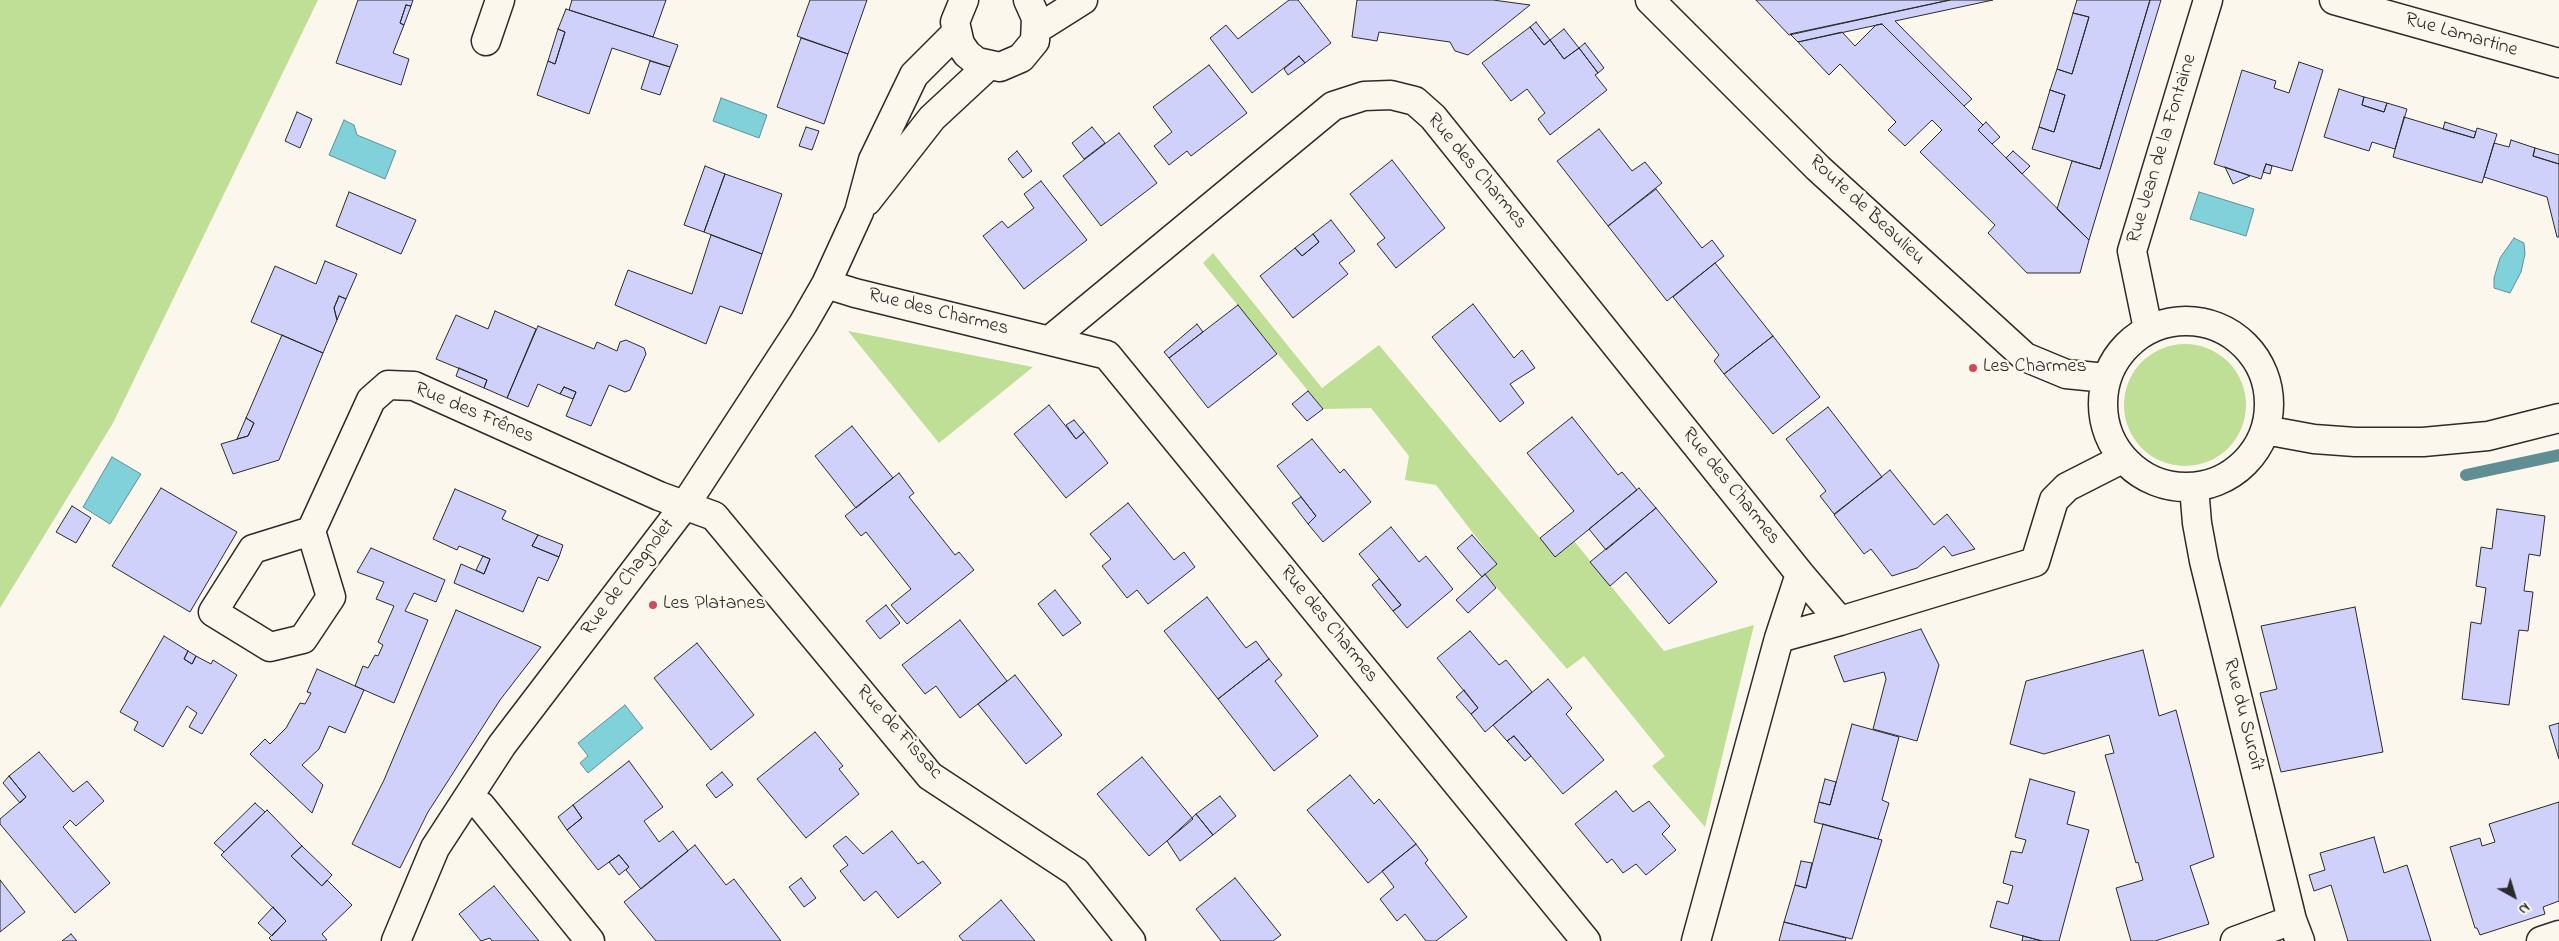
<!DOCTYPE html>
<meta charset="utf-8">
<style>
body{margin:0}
#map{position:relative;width:2559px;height:941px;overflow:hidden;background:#fbf7ec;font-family:"Indie Flower",sans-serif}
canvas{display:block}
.north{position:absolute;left:2489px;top:871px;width:50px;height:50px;-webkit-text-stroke:4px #fbf7ec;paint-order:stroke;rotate:141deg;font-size:14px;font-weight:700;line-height:20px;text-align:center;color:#2b2b2b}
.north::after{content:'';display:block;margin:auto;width:18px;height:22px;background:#2b2b2b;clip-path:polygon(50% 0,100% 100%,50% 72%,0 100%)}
</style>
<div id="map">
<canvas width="2559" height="941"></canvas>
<div class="north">N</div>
</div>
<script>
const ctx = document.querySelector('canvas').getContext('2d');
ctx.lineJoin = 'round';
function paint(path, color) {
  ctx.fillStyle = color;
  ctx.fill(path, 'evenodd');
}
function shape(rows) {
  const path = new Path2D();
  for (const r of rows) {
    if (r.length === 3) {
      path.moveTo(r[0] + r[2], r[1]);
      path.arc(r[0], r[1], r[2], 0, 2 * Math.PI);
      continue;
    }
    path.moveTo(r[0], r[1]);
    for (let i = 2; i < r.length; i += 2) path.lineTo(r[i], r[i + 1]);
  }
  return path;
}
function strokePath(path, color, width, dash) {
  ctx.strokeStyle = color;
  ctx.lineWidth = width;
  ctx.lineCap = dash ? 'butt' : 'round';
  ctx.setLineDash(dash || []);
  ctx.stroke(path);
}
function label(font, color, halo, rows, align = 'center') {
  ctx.font = font + ' "Indie Flower",sans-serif';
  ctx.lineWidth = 5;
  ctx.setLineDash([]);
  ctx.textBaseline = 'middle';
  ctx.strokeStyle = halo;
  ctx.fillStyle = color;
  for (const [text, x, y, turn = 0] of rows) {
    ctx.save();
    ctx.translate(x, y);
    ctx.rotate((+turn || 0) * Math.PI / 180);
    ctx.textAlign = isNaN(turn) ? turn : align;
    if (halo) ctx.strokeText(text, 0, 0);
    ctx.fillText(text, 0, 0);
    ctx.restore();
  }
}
paint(shape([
 [0,0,318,0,113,423,0,608],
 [1213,253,1322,388,1379,345,1540,538,1574,541,1664,651,1754,625,1705,827,1652,766,1665,756,1584,656,1567,669,1485,574,1497,564,1436,485,1405,480,1409,456,1371,408,1323,409,1203,263],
 [848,331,1033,367,939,443],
 [2185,405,61]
]), '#bfde96');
const water = shape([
 [721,98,767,115,759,138,713,121,721,98],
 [344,120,354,125,357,135,396,151,385,179,329,155,344,120],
 [2199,192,2254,209,2246,236,2190,219,2199,192],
 [2514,238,2524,243,2525,254,2521,272,2510,293,2494,288,2494,278,2500,258,2514,238],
 [112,457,141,474,110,524,83,507,112,457],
 [625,705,643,728,588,773,580,763,588,756,578,743,625,705]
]);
paint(water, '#81d1db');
strokePath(water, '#5f8f95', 1);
strokePath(shape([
 [2466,475,2559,455]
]), '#5f8f95', 12);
const building = shape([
 [358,0,413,0,411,6,406,5,400,23,404,25,393,53,409,59,401,85,336,63,358,0],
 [572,0,666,0,653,37,569,10,572,0],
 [810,0,867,0,848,54,797,36,810,0],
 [1289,0,1298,0,1331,43,1305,63,1299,56,1252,93,1210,38,1226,25,1238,39,1289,0],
 [1357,0,1493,0,1530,5,1468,55,1455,51,1450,42,1379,32,1377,41,1352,37,1357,0],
 [1756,0,1950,0,1789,35,1756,0],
 [1950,0,1993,0,1895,21,1972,99,1964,106,1882,24,1798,42,1790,34,1950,0],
 [2077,0,2150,0,2100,169,2032,149,2039,127,2054,132,2065,95,2050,90,2057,69,2072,74,2089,17,2073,13,2077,0],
 [2150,0,2161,0,2089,240,2057,209,2072,161,2100,169,2150,0],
 [406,5,411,6,404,25,400,23,406,5],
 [566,9,678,45,670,67,612,48,589,114,537,95,548,61,555,64,565,32,558,29,566,9],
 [2073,13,2089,17,2072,74,2057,69,2073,13],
 [1536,22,1550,40,1544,45,1530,27,1536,22],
 [1882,24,1983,125,1978,130,2089,240,2080,273,2027,273,1988,233,1995,225,1920,152,1942,130,1932,120,1905,146,1888,130,1896,122,1840,64,1829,75,1798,42,1842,32,1855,46,1876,25,1882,24],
 [1530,27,1544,45,1550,40,1564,59,1579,48,1598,73,1595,75,1607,90,1550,135,1538,119,1545,113,1527,89,1511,101,1482,63,1530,27],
 [558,29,565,32,555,64,548,61,558,29],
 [1564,29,1579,48,1564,59,1550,40,1564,29],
 [801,38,848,54,824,124,777,107,801,38],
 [1585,43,1604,68,1598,73,1579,48,1585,43],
 [1299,56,1305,63,1288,75,1284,69,1299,56],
 [650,61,670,67,660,95,641,89,650,61],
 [2299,62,2323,70,2292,171,2266,164,2261,179,2214,164,2242,70,2276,81,2274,88,2289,93,2299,62],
 [1209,65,1247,113,1191,156,1187,151,1169,165,1154,146,1172,132,1153,107,1209,65],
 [2339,89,2364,97,2362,105,2384,112,2387,103,2407,109,2395,149,2372,142,2369,151,2324,137,2339,89],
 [2050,90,2065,95,2054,132,2039,127,2050,90],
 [2364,97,2387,103,2384,112,2362,105,2364,97],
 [297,112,312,119,300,148,285,141,297,112],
 [2404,117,2474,138,2477,128,2497,134,2482,183,2393,157,2404,117],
 [1986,122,2000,137,1992,144,1978,130,1986,122],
 [2445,122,2476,132,2474,138,2443,129,2445,122],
 [806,127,819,131,812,150,799,146,806,127],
 [1092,127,1105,143,1084,159,1072,143,1092,127],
 [1599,129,1632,171,1645,162,1662,183,1608,226,1557,161,1599,129],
 [1119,133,1157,183,1101,226,1063,176,1119,133],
 [2511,140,2535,148,2533,156,2559,164,2559,237,2557,237,2547,197,2484,177,2494,143,2509,147,2511,140],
 [2535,148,2559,155,2559,164,2533,156,2535,148],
 [1017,151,1032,171,1023,178,1008,159,1017,151],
 [2013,151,2030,166,2022,174,2006,158,2013,151],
 [1392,160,1445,228,1396,268,1377,244,1385,238,1350,194,1392,160],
 [2266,164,2272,166,2270,174,2263,172,2266,164],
 [705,166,725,174,704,232,684,225,705,166],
 [2225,167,2250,176,2233,184,2225,167],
 [725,174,782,194,762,254,704,232,725,174],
 [1041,181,1087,240,1024,289,983,236,1002,221,1008,228,1034,208,1024,194,1041,181],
 [1656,189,1702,248,1712,240,1724,256,1667,301,1608,226,1656,189],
 [349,192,416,220,401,254,336,226,349,192],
 [1331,220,1355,251,1339,263,1348,274,1293,318,1260,276,1295,248,1302,256,1319,242,1313,234,1331,220],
 [1313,234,1319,242,1302,256,1295,248,1313,234],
 [711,235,762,254,742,314,720,306,706,344,615,305,628,270,692,294,711,235],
 [325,261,357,274,346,299,339,296,334,308,337,320,323,353,251,322,275,266,316,284,325,261],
 [1715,263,1773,336,1724,374,1714,361,1719,355,1673,297,1715,263],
 [339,296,346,299,337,320,334,308,339,296],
 [1473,304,1514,358,1522,350,1535,368,1510,384,1524,403,1500,422,1432,337,1473,304],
 [1238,305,1277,354,1208,408,1169,358,1238,305],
 [495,311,536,329,507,398,484,388,487,380,436,359,456,315,488,329,495,311],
 [1197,324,1203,332,1169,358,1164,352,1197,324],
 [538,326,594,349,597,342,617,351,620,342,626,340,644,348,646,354,630,390,625,392,609,385,591,426,566,416,576,392,564,387,560,394,538,384,528,407,507,398,538,326],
 [282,335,323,353,279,460,233,474,221,444,248,436,254,423,246,418,282,335],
 [1773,336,1820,397,1773,434,1724,374,1773,336],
 [459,368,487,380,484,388,456,376,459,368],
 [564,387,576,392,573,399,560,394,564,387],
 [1308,391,1323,409,1307,421,1292,404,1308,391],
 [1049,405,1076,439,1084,432,1108,463,1066,498,1014,434,1049,405],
 [1828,407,1882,477,1834,514,1820,496,1826,491,1786,439,1828,407],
 [1572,417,1618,475,1622,472,1637,490,1555,557,1540,538,1574,511,1527,453,1572,417],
 [246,418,254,423,248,436,237,439,246,418],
 [1074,420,1084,432,1076,439,1066,425,1074,420],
 [852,426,893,478,856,508,815,456,852,426],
 [1312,439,1340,473,1344,469,1371,502,1323,542,1308,524,1316,516,1277,466,1312,439],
 [1890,470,1934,525,1947,514,1975,549,1952,556,1944,546,1917,568,1892,576,1871,549,1864,554,1834,515,1890,470],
 [899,473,914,493,909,497,955,555,959,552,974,570,907,624,891,605,911,589,866,532,861,536,845,516,899,473],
 [161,488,237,532,190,612,112,566,161,488],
 [1639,488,1656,508,1606,550,1589,529,1639,488],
 [455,489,506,511,502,519,538,535,532,546,559,557,548,581,538,577,523,612,454,583,461,564,484,574,490,559,459,546,457,550,433,539,455,489],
 [1301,497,1316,516,1308,524,1292,503,1301,497],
 [1128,503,1174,560,1184,552,1195,567,1148,604,1137,590,1127,598,1102,566,1111,559,1090,534,1128,503],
 [72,506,91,518,76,543,56,532,72,506],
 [1656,508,1717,582,1669,624,1626,572,1610,586,1590,562,1656,508],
 [2497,509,2545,516,2540,556,2529,554,2524,591,2533,592,2528,631,2519,630,2509,705,2462,699,2471,622,2481,624,2486,588,2476,586,2481,547,2492,549,2497,509],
 [1391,527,1419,562,1426,556,1453,589,1407,628,1393,611,1401,605,1359,554,1391,527],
 [538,535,563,545,559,557,532,546,538,535],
 [1472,535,1497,564,1482,577,1457,548,1472,535],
 [371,548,445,580,436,602,414,593,405,611,428,620,394,703,355,686,363,666,368,668,375,655,378,656,383,645,378,642,394,606,376,599,384,582,357,572,371,548],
 [483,556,490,559,484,574,476,570,483,556],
 [1485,574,1496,588,1468,613,1456,600,1485,574],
 [1379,579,1401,605,1393,611,1372,585,1379,579],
 [1055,590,1081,623,1063,636,1038,604,1055,590],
 [1207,597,1246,648,1256,641,1269,659,1218,699,1164,631,1207,597],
 [886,605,900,623,880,639,866,621,886,605],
 [2355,607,2383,752,2281,772,2260,693,2277,689,2261,626,2355,607],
 [456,610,541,647,500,700,428,812,400,868,352,844,384,780,456,610],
 [960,620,1007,681,960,718,936,686,925,694,902,665,960,620],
 [1921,629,1939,665,1917,741,1873,729,1886,679,1884,672,1844,682,1834,656,1921,629],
 [1470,631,1499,665,1506,660,1532,692,1485,732,1471,714,1478,708,1437,658,1470,631],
 [164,636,188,651,184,659,192,664,196,656,211,664,213,660,237,675,202,734,189,727,197,713,187,706,163,747,134,730,138,722,120,712,164,636],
 [697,643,754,715,711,750,654,678,697,643],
 [2143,650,2159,716,2176,710,2214,857,2190,866,2209,924,2155,941,2131,941,2116,888,2143,880,2138,862,2136,863,2105,755,2114,753,2109,735,2044,754,2010,744,2026,681,2143,650],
 [188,651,196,656,192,664,184,659,188,651],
 [1269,659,1282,675,1275,681,1318,736,1274,771,1218,699,1269,659],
 [317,669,364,690,345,733,329,726,319,749,302,765,323,785,312,813,250,754,265,739,270,744,286,728,300,703,305,704,311,693,307,692,317,669],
 [1015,675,1062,735,1026,764,978,704,1015,675],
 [1548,679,1572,708,1566,714,1604,760,1563,794,1514,736,1507,741,1493,725,1548,679],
 [1464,690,1478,708,1471,714,1456,697,1464,690],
 [2559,723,2559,759,2549,726,2559,723],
 [1852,724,1899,737,1882,800,1889,803,1878,839,1814,822,1819,802,1830,805,1852,724],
 [815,732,843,766,839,769,859,794,806,838,757,779,815,732],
 [1514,736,1531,756,1525,761,1507,741,1514,736],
 [39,752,73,792,87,781,104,801,76,826,70,820,63,827,110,883,75,913,0,824,0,819,26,797,9,776,39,752],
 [1142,757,1193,819,1149,856,1097,794,1142,757],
 [629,761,663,807,644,821,659,842,673,831,688,851,641,889,626,870,629,867,619,855,598,870,567,830,582,818,573,805,629,761],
 [722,772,733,785,716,798,706,785,722,772],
 [1350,775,1374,804,1379,799,1416,844,1368,883,1307,810,1350,775],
 [9,776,26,797,20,803,3,783,9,776],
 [1825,779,1836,782,1830,805,1819,802,1825,779],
 [2030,779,2075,792,2067,824,2089,830,2059,941,2042,941,1990,927,1997,901,2008,904,2013,886,2003,883,2011,851,2022,853,2026,840,2015,837,2030,779],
 [1616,791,1633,812,1649,801,1670,826,1662,834,1676,850,1646,875,1636,864,1623,873,1612,859,1607,863,1575,824,1616,791],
 [1220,796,1236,816,1213,835,1196,814,1220,796],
 [2559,802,2559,901,2543,907,2545,914,2480,935,2477,928,2475,928,2450,847,2480,838,2482,846,2495,842,2489,824,2559,802],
 [255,803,265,812,224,852,214,843,255,803],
 [573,805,582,818,567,830,558,817,573,805],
 [267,810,302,846,291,856,322,886,327,880,352,905,322,934,327,940,325,941,272,941,269,938,286,921,221,855,267,810],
 [1196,814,1213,835,1180,861,1167,841,1196,814],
 [1823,824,1882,840,1852,939,1784,922,1795,885,1806,888,1823,824],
 [892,831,918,864,923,861,941,883,898,918,876,891,864,901,840,871,848,865,833,846,846,836,863,854,892,831],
 [2374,837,2384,873,2407,865,2431,941,2348,941,2331,885,2314,891,2309,875,2325,870,2320,853,2374,837],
 [1416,844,1428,860,1425,863,1467,917,1436,941,1426,941,1405,914,1397,921,1380,899,1394,887,1382,871,1416,844],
 [695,845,726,885,734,879,781,941,656,941,624,902,695,845],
 [302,846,332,875,322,886,291,856,302,846],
 [619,855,629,867,619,875,609,862,619,855],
 [1801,861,1812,863,1806,888,1795,885,1801,861],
 [801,878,816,898,804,907,789,887,801,878],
 [1235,878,1281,935,1273,941,1221,941,1196,909,1235,878],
 [0,880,25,912,0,932,0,880],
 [494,886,539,941,492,941,490,938,481,941,459,914,494,886],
 [1001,900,1035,941,963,941,959,936,1001,900],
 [273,907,286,921,272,936,258,923,273,907],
 [1784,922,1846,938,1845,941,1779,941,1784,922],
 [71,934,77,941,62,941,71,934],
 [2023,936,2042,941,2022,941,2023,936]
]);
paint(building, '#d0d1fa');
strokePath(building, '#2b2b2b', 1);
const minor = shape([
 [964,0,955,22,960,44,967,54,977,62,1000,67,1021,58,1035,41,1036,18,1028,0],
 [1650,0,1818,168,2025,357,2066,374,2106,378],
 [2334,0,2559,63],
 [1037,29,1083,0],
 [486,41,500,0],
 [867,201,932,118,988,66],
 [826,284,855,293,1107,355,1586,941],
 [2186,404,83],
 [2148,329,2132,251,2208,0],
 [1050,340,1333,106,1364,96,1391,95,1415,101,1433,117,1800,574,1779,638,1696,941],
 [2265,430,2314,439,2355,442,2423,442,2488,436,2559,418],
 [2194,487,2197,523,2204,561,2292,920,2300,941],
 [311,531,331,597,303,639,270,647,213,612,253,549,311,531,371,400,388,385,414,386,659,496,714,516,930,776,1076,872,1131,941],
 [1800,574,1840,621,2035,562,2054,500,2067,487,2122,459],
 [1779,638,1840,621],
 [468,799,481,806,590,941],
 [396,941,435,848,502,745,685,505,803,324,826,284,859,212,873,160,914,75,956,33],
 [2235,941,2292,920],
 [2541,941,2559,935]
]);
strokePath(minor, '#2b2b2b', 31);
strokePath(minor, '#fbf7ec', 28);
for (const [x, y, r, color] of [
 [1973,368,5,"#d1495b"],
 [653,605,5,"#d1495b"]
]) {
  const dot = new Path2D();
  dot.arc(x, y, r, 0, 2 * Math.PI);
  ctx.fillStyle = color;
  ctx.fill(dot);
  strokePath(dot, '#fbf7ec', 2);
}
label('20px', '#2b2b2b', '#fbf7ec', [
 ["Rue Lamartine",2461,36,16],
 ["Rue Jean de la Fontaine",2163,149,-73],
 ["Rue des Charmes",1476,172,50],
 ["Route de Beaulieu",1866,211,43],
 ["Rue des Charmes",938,313,14],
 ["Rue des Frênes",474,414,23],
 ["Rue des Charmes",1730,487,51],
 ["Rue de Chagnolet",629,578,-53],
 ["Rue des Charmes",1328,625,51],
 ["Rue du Suroît",2242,715,76],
 ["Rue de Fissac",898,733,48]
]);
label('20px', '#2b2b2b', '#fbf7ec', [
 ["Les Charmes",1983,368],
 ["Les Platanes",663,605]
], 'left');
</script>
